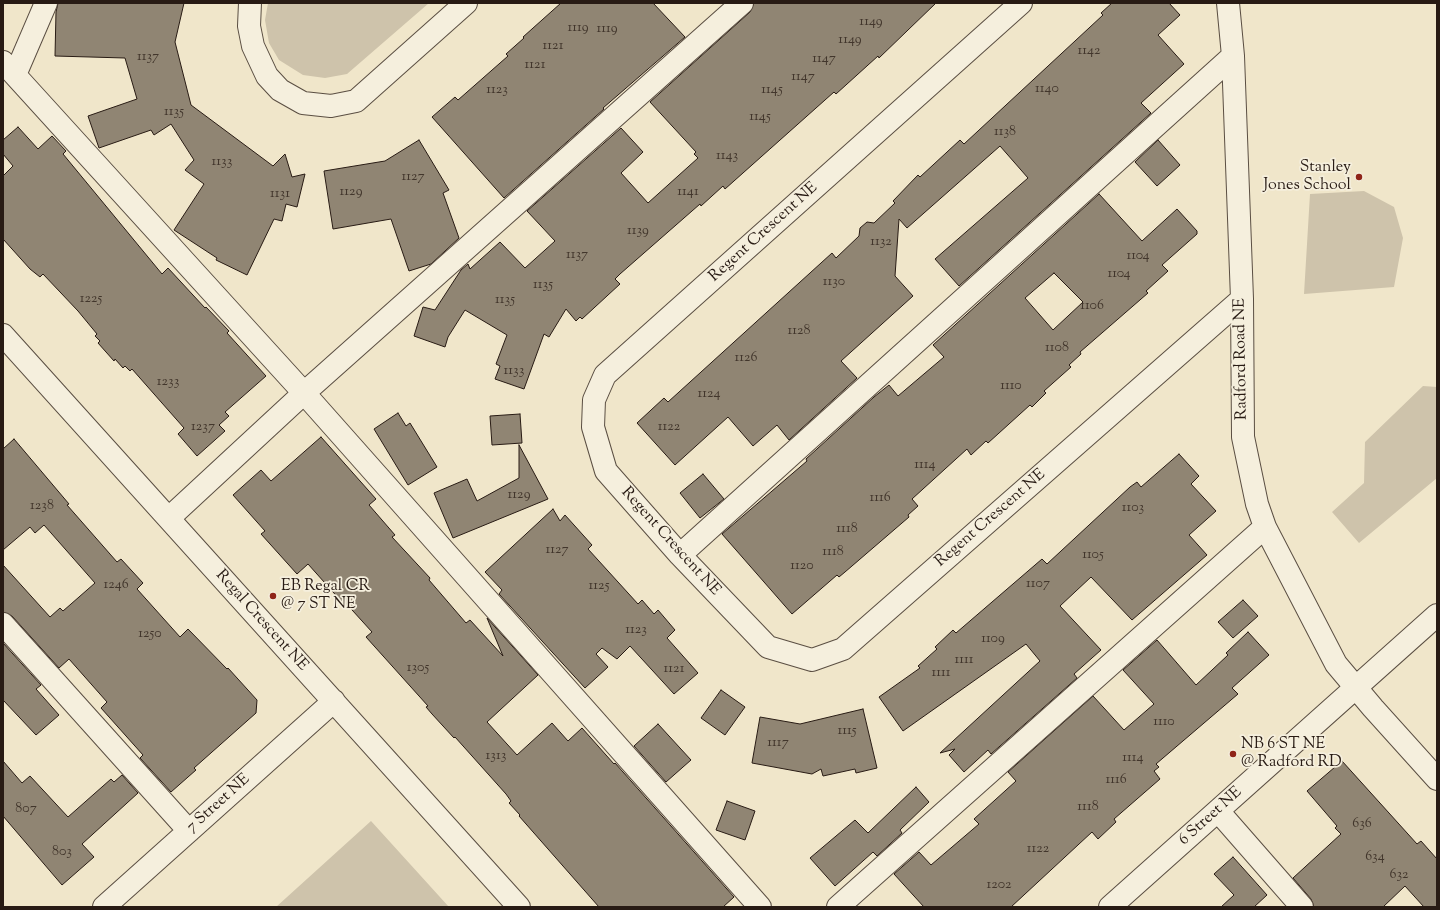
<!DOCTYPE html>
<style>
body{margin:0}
#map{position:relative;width:1440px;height:910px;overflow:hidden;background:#f0e6ca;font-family:"Sorts Mill Goudy",serif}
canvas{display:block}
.frame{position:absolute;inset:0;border:4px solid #281b14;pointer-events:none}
</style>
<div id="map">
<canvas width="1440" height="910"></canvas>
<div class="frame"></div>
</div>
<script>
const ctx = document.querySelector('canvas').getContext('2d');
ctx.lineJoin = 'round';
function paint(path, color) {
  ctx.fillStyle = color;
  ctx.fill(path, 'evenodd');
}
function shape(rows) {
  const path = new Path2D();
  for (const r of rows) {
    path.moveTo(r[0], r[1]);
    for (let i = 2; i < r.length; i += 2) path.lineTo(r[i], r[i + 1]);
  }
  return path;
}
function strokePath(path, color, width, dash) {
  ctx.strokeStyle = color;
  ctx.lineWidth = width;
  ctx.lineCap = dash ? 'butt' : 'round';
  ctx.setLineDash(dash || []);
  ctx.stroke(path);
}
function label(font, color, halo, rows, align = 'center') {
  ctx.font = font + ' "Sorts Mill Goudy",serif';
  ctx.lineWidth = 3.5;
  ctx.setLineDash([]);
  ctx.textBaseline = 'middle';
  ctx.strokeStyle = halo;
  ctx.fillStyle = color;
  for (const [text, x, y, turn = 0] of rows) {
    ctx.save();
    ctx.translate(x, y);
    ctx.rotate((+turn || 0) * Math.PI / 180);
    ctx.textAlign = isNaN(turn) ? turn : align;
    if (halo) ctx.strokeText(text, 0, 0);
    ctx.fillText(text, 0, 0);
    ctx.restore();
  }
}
paint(shape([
 [268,3,429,3,347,74,325,78,303,75,279,60,269,43,265,20],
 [1364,191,1394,207,1403,238,1394,287,1304,294,1310,194],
 [1423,386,1437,387,1437,478,1359,543,1332,512,1364,483,1365,442],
 [371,821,449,907,276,907]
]), '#cec3ab');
const building = shape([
 [58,3,184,3,175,42,191,105,273,166,285,154,292,177,305,174,297,207,286,204,282,221,274,219,247,275,216,260,217,258,174,230,204,184,185,170,194,160,171,124,154,135,151,130,99,148,88,116,137,99,125,58,55,56,56,12,58,3],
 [561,3,653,3,685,37,603,108,604,109,504,198,432,117,455,97,458,100,508,56,506,54,524,38,523,37,561,3],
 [754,3,936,3,879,58,878,56,836,94,834,92,725,189,723,186,701,206,700,204,620,274,615,279,620,284,582,319,580,317,576,321,566,309,549,337,544,334,524,389,495,379,500,366,496,364,507,335,465,310,448,337,445,347,414,336,423,307,435,310,461,270,468,264,470,269,500,242,525,268,555,241,527,211,621,128,643,152,621,173,648,203,698,158,694,154,696,152,650,102,750,12,754,3],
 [1112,3,1169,3,1180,15,1158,35,1184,64,1141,103,1151,113,959,286,935,259,1028,178,1000,146,907,228,899,219,895,276,913,296,841,361,857,378,789,440,777,425,753,446,728,417,675,465,637,423,664,398,668,402,832,253,836,258,859,236,860,228,867,222,874,223,895,203,893,201,918,175,920,177,960,140,964,144,1103,15,1101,13,1112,3],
 [18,127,38,149,52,136,66,151,63,154,162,274,168,268,205,308,206,307,229,331,227,333,266,376,225,412,229,416,219,425,225,431,197,456,178,434,184,428,132,369,130,371,125,366,123,368,115,359,114,361,98,343,100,341,95,336,97,334,78,311,43,274,40,277,30,269,3,239,3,176,13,166,3,154,3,140,18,127],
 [419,140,449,190,443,193,459,238,431,264,409,271,391,219,333,229,324,171,385,161,419,140],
 [1158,140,1180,165,1157,186,1135,162,1158,140],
 [1099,194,1142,241,1177,209,1197,231,1197,234,1162,265,1168,271,1146,291,1148,293,1080,352,1081,354,1069,365,1071,367,1044,391,1046,393,1032,407,1030,405,988,443,986,441,971,455,967,449,912,499,918,506,908,515,909,517,845,572,839,577,837,575,792,614,722,534,807,461,806,459,874,397,889,385,898,396,944,357,933,345,1099,194],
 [1054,273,1083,302,1053,330,1025,298,1054,273],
 [398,413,406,426,410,423,437,467,408,485,374,429,398,413],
 [520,414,522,443,492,445,490,416,520,414],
 [321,437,376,499,369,505,395,535,392,537,430,578,429,580,466,623,470,620,503,656,487,618,538,675,487,722,517,755,552,723,568,741,582,728,614,764,615,763,734,897,723,907,599,907,519,816,520,815,509,803,511,801,506,794,455,737,454,738,432,714,426,707,428,706,366,637,372,632,343,600,341,601,308,564,297,574,261,534,265,531,233,495,261,470,271,481,321,437],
 [14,439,69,504,67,505,117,562,121,559,143,583,137,589,180,637,188,629,227,669,228,668,257,700,256,713,194,768,196,770,171,792,140,758,143,755,101,708,107,702,69,659,59,668,12,616,3,612,3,565,50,617,60,608,63,611,95,583,44,525,35,533,30,527,3,550,3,449,14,439],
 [519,445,548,499,453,538,434,493,467,479,477,501,519,478,519,445],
 [1179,454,1199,476,1191,484,1216,511,1189,535,1207,555,1132,620,1091,577,1060,606,1101,650,1074,674,1077,678,991,754,988,750,964,772,949,755,955,749,940,753,1040,661,1026,644,903,731,879,697,920,668,918,666,937,649,935,647,953,630,956,633,1042,559,1047,564,1130,487,1137,482,1141,487,1179,454],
 [703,474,724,499,700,518,680,493,703,474],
 [553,509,560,521,565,515,592,545,588,549,638,604,642,600,654,614,658,610,675,630,667,638,698,673,674,694,630,646,617,659,602,648,596,654,608,667,585,688,499,594,502,590,485,572,553,509],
 [1243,600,1258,616,1233,638,1218,622,1243,600],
 [1248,632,1269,655,1232,688,1238,694,1156,764,1159,767,1154,771,1160,779,1114,819,1116,822,1098,839,1092,832,1011,907,924,907,894,874,919,852,931,865,979,824,974,819,1016,781,1008,772,1093,696,1124,730,1154,704,1123,670,1157,640,1196,685,1228,655,1226,653,1248,632],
 [3,643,41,685,36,689,59,715,36,735,3,700,3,643],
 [721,690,745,707,725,735,701,718,721,690],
 [863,709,877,768,856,773,855,769,823,776,821,769,812,774,752,763,760,717,800,724,863,709],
 [658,724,691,760,666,782,634,746,658,724],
 [3,761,22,783,30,776,68,817,111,779,114,782,122,775,138,793,82,844,94,857,62,885,3,816,3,761],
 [1342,761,1417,844,1421,841,1437,859,1437,907,1424,907,1405,886,1383,907,1314,907,1311,899,1293,878,1341,834,1335,828,1337,826,1307,791,1342,761],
 [916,787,929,802,900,830,902,833,877,856,873,852,835,886,810,858,855,820,868,833,916,787],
 [727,801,755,811,745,840,716,830,727,801],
 [1233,857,1267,895,1254,907,1221,907,1234,895,1214,874,1233,857]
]);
paint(building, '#908573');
strokePath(building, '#281b14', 1);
const minor = shape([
 [250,3,249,26,253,46,267,76,280,90,303,103,331,106,356,101,466,3],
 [1021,3,605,375,594,400,593,427,606,471,680,555,768,647,812,660,843,649,1242,299],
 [1228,3,1233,56,1242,299,1243,437,1257,504,1265,527,1336,664,1373,708,1437,779],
 [3,62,304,393,760,907],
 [15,75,46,3],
 [3,335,519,907],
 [169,518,304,393,742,3],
 [680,555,1233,56],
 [3,624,189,831],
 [1218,811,1302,907],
 [104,907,334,701],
 [838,907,1265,527],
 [1110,907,1437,615]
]);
strokePath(minor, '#5a4e42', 24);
strokePath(minor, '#f5efdd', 22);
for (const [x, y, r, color] of [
 [1359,177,4,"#8f2418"],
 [273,596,4,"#8f2418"],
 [1233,754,4,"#8f2418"]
]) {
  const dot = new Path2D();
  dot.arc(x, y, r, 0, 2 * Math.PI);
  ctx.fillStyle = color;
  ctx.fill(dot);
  strokePath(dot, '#f5efdd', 1.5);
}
label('14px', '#42362c', null, [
 ["1149",871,23],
 ["1119",578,29],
 ["1119",607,30],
 ["1149",850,41],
 ["1121",553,47],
 ["1142",1089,52],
 ["1137",148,58],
 ["1147",824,60],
 ["1121",535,66],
 ["1147",803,78],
 ["1140",1047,90],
 ["1123",497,91],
 ["1145",772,91],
 ["1135",174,113],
 ["1145",760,118],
 ["1138",1005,133],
 ["1143",727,157],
 ["1133",222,163],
 ["1127",413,178],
 ["1129",351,193],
 ["1141",688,193],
 ["1131",280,195],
 ["1139",638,232],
 ["1132",881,243],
 ["1137",577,256],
 ["1104",1138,257],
 ["1104",1119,275],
 ["1130",834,283],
 ["1135",543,286],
 ["1225",91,300],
 ["1135",505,301],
 ["1106",1092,307],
 ["1128",799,332],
 ["1108",1057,349],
 ["1126",746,359],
 ["1133",514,372],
 ["1233",168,383],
 ["1110",1011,387],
 ["1124",709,395],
 ["1237",203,428],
 ["1122",669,428],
 ["1114",925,466],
 ["1129",519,496],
 ["1116",880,499],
 ["1238",42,507],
 ["1103",1133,509],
 ["1118",847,530],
 ["1127",557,551],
 ["1118",833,553],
 ["1105",1093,556],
 ["1120",802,567],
 ["1107",1038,585],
 ["1246",116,586],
 ["1125",599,587],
 ["1123",636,631],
 ["1250",150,635],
 ["1109",993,640],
 ["1111",964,661],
 ["1305",418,669],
 ["1121",674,670],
 ["1111",941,674],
 ["1110",1164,723],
 ["1115",847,732],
 ["1117",778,744],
 ["1313",496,757],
 ["1114",1133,759],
 ["1116",1116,781],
 ["1118",1088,808],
 ["807",26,810],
 ["636",1362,825],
 ["1122",1038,850],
 ["803",62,853],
 ["634",1375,858],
 ["632",1399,876],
 ["1202",999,886]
]);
label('16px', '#281b14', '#f5efdd', [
 ["Stanley",1351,168,"right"],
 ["Jones School",1351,186,"right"],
 ["EB Regal CR",281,587],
 ["@ 7 ST NE",281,605],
 ["NB 6 ST NE",1241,745],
 ["@ Radford RD",1241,763]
], 'left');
label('16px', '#281b14', '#f5efdd', [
 ["Regent Crescent NE",764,233,-42],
 ["Radford Road NE",1242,359,-91],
 ["Regent Crescent NE",991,519,-41],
 ["Regent Crescent NE",670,542,48],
 ["Regal Crescent NE",261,621,48],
 ["7 Street NE",219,804,-42],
 ["6 Street NE",1211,817,-42]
]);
</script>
